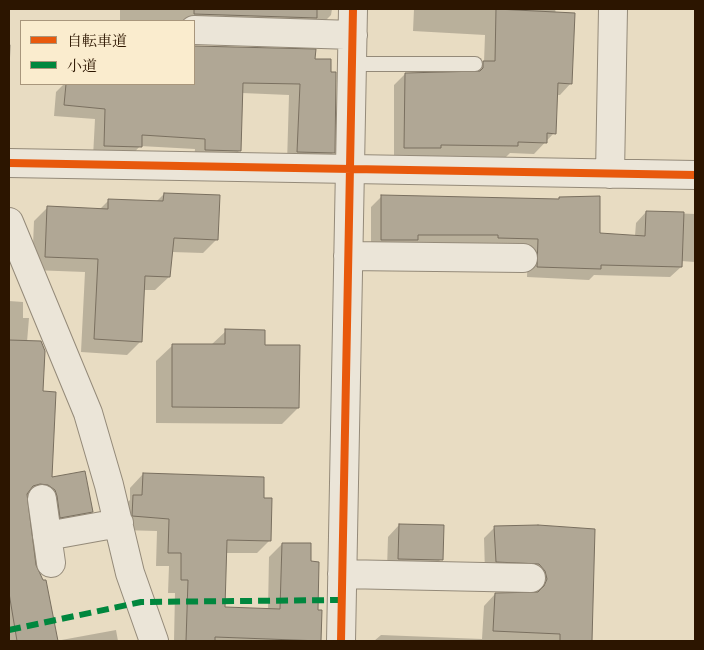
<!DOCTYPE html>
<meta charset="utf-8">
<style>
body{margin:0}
#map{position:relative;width:704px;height:650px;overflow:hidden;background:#e8dcc2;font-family:"Libre Caslon Text","Noto Serif JP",serif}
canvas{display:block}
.frame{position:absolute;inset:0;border:10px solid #2c1500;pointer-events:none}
.legend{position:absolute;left:20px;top:20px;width:175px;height:65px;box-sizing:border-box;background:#faecce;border:1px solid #a8967c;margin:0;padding:6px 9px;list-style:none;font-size:15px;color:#2c1500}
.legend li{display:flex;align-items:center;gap:10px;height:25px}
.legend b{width:25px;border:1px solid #a8967c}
</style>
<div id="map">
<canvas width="704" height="650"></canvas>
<div class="frame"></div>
<ul class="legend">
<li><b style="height:6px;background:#e8590c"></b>自転車道</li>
<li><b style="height:6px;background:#00873e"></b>小道</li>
</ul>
</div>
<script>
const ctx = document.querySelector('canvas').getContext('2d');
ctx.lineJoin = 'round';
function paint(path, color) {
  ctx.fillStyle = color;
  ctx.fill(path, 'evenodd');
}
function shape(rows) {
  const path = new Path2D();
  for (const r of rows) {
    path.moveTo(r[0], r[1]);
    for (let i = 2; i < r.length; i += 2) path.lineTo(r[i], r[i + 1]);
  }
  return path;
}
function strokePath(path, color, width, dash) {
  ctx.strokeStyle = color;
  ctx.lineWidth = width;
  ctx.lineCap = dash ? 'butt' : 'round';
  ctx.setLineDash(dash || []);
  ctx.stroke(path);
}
paint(shape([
 [120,9,332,9,331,15,321,25,120,21],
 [414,9,555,9,571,83,560,95,556,95,554,133,534,154,510,153,506,157,432,156,428,159,394,159,394,85,405,74,472,73,484,62,485,35,413,31],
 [9,44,11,45,9,71],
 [194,47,314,51,314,61,333,153,322,163,287,163,289,95,242,93,239,151,228,162,194,161,195,149,140,146,129,158,93,157,95,119,54,116,56,92,64,84,194,84],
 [164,194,217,239,203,253,172,252,169,277,155,290,143,290,141,341,127,355,81,352,85,272,32,270,34,221,48,207,99,210,109,200,156,202],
 [382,196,557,201,560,198,599,234,635,236,636,223,646,212,695,214,695,262,681,261,681,267,670,277,594,275,589,280,527,277,528,250,371,250,371,207],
 [9,301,23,302,23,318,29,318,27,342,42,392,51,479,92,511,81,522,50,528,37,495,26,495,34,566,56,641,116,630,118,641,9,641],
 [226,331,263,346,298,408,282,424,156,423,156,361,173,345,211,345],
 [143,474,262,499,270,540,257,553,225,553,224,608,268,610,269,557,282,544,309,563,320,640,174,641,175,593,168,593,169,566,156,566,157,531,121,530,120,509,130,500,130,488],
 [399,525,441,559,430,570,387,569,388,537],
 [495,527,594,530,590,641,374,641,381,635,482,639,484,606,495,594,535,593,534,582,485,573,484,538]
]), '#0003');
const building = shape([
 [194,9,317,9,317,18,194,14,194,9],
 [496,9,575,13,572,84,558,83,556,134,547,133,547,143,518,142,518,146,441,145,441,148,404,148,405,73,480,71,483,68,483,61,495,61,496,9],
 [194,46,316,49,315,59,331,59,331,72,336,72,335,153,297,152,300,84,243,83,241,151,205,150,205,139,142,135,142,147,104,146,105,109,64,105,66,84,194,84,194,46],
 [164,193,220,195,218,240,174,238,170,277,145,276,142,342,94,339,98,259,45,257,47,206,108,209,108,199,163,201,164,193],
 [381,195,559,199,559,197,600,196,600,233,645,236,646,211,684,212,682,267,601,265,601,269,537,267,538,239,498,238,498,235,418,235,418,240,381,240,381,195],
 [225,329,265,330,265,345,300,345,299,408,172,407,172,344,225,344,225,329],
 [9,340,41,341,45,351,43,391,56,392,52,477,85,471,93,512,60,518,57,496,55,490,48,485,40,484,33,486,27,494,36,565,43,580,46,580,58,641,17,641,9,593,9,340],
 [143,473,264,477,264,498,272,498,271,541,227,540,225,607,280,609,282,543,311,543,311,561,319,562,318,610,322,610,321,641,215,637,215,641,186,641,188,580,181,580,181,553,168,553,169,519,132,516,133,495,142,495,143,473],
 [399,524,444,525,443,560,398,559,399,524],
 [538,525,595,529,592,641,560,641,560,634,493,631,495,593,538,592,544,586,547,579,545,571,539,564,496,562,494,526,538,525]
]);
paint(building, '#b0a795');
strokePath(building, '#796f5f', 1);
const service = shape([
 [352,64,475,64]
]);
const minor = shape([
 [194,30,353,35],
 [9,163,695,175],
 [610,174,613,9],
 [9,222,88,413,109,485,130,573,154,641],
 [348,256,523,258],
 [42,499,51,563],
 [47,536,119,523],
 [342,574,531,578],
 [341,641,353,9]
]);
strokePath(service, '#948a79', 16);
strokePath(minor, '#948a79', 30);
strokePath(service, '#ebe5d8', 14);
strokePath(minor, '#ebe5d8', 28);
strokePath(shape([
 [9,630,141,602,342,600]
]), '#00873e', 6, [12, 6]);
strokePath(shape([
 [9,163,695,175],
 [341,641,353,9]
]), '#e8590c', 8);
</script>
